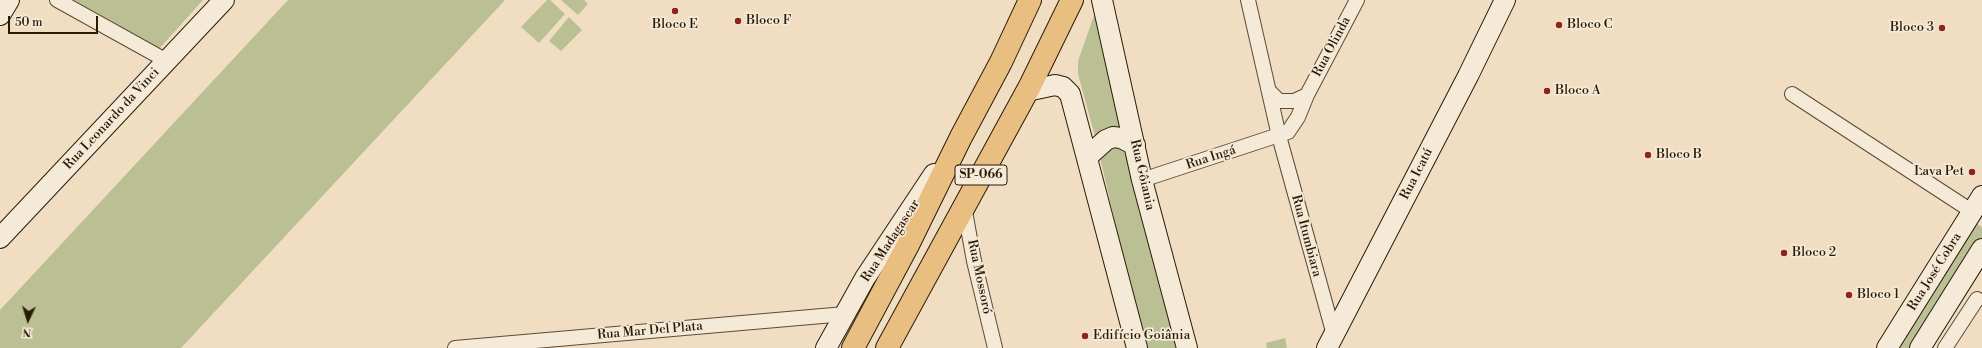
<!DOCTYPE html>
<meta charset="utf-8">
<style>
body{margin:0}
#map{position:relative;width:1982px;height:348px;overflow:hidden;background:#f0ddc2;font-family:"Libre Bodoni",serif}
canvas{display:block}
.north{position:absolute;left:8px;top:300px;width:40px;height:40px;-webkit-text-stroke:3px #f5e9d7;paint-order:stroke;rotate:184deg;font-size:11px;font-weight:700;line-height:16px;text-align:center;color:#291c07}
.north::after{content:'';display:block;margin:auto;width:14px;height:18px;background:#291c07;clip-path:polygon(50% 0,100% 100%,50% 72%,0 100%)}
.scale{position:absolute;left:8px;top:16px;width:90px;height:18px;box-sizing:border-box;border:2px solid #291c07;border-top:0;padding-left:5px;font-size:12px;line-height:14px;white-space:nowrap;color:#291c07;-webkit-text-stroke:3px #f5e9d7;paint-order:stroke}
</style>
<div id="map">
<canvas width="1982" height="348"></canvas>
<div class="north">N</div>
<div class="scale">50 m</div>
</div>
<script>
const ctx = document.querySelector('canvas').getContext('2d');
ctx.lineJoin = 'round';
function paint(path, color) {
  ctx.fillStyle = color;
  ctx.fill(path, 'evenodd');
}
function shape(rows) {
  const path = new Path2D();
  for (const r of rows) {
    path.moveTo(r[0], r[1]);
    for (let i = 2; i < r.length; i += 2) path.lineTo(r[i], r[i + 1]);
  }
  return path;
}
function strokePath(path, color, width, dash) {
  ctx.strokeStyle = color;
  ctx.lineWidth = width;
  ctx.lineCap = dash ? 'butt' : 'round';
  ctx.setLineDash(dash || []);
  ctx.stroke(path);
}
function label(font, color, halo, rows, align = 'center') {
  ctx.font = font + ' "Libre Bodoni",serif';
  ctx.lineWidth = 3.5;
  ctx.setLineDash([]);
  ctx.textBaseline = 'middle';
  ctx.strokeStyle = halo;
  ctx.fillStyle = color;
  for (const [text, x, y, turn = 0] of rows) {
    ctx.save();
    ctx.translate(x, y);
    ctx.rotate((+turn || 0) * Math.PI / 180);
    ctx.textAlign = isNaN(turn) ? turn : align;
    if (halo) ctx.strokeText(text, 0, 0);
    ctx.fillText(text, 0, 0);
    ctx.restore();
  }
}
paint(shape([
 [72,0,203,0,159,49],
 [288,0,505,0,181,348,0,348,0,310],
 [547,0,550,0,565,14,539,43,521,27],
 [561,0,584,0,588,4,578,15],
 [1098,4,1182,348,1148,348,1121,248,1096,140,1078,74,1078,61],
 [569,17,582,30,561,51,549,41],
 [1971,220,1982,227,1982,239,1914,348,1892,348],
 [1285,338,1287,348,1267,348,1266,343]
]), '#bac093');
const street = shape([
 [57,0,167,61],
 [1248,0,1279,136,1334,335],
 [1269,91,1279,101,1294,101,1307,95],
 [1792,94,1973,212],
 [1142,180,1288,132,1298,117,1307,95,1357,0],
 [964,206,974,261,995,348],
 [455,348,845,314],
 [1945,348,1977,299]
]);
const secondary = shape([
 [1102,0,1142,180,1187,348],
 [0,15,9,0],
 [1027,91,1055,85,1063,87,1070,94,1137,348],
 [1087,157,1106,140,1113,137,1121,138,1135,145],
 [0,238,224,0],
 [826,348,865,278,934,174],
 [1327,348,1468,76,1505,0],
 [1887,348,1982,196],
 [1920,348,1982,249]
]);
const primary = shape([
 [853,348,909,243,961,137,1001,62,1030,0],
 [887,348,1030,86,1072,0]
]);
strokePath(street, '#5b4c36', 16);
strokePath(secondary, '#291c07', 22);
strokePath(primary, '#291c07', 24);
strokePath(street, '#f5e9d7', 14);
strokePath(secondary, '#f5e9d7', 20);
strokePath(primary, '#e8be81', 22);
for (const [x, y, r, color] of [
 [675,11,4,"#8f2418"],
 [738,21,4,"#8f2418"],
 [1559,25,4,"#8f2418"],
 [1942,28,4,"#8f2418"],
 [1547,91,4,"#8f2418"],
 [1648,155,4,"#8f2418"],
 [1972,172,4,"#8f2418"],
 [1784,253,4,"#8f2418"],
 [1849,295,4,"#8f2418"],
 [1085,336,4,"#8f2418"]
]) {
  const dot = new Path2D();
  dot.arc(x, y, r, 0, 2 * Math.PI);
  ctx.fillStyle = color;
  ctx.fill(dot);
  strokePath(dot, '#f5e9d7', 1.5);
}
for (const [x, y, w] of [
 [981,175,52]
]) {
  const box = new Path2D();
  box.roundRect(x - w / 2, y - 10, w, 20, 3);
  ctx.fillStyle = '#f5e9d7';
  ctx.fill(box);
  strokePath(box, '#291c07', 1);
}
label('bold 12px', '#291c07', null, [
 ["SP-066",981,175]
]);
label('13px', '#291c07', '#f5e9d7', [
 ["Bloco F",746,21],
 ["Bloco E",675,25,"center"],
 ["Bloco C",1567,25],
 ["Bloco 3",1934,28,"right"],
 ["Bloco A",1555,91],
 ["Bloco B",1656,155],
 ["Lava Pet",1964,172,"right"],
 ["Bloco 2",1792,253],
 ["Bloco 1",1857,295],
 ["Edifício Goiânia",1093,336]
], 'left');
label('13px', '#291c07', '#f5e9d7', [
 ["Rua Olinda",1332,47,-62],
 ["Rua Leonardo da Vinci",112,119,-47],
 ["Rua Ingá",1211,158,-18],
 ["Rua Icatú",1417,174,-63],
 ["Rua Gôiania",1142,175,77],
 ["Rua Itumbiara",1306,236,75],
 ["Rua Madagascar",891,241,-57],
 ["Rua José Cobra",1935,272,-58],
 ["Rua Mossoró",979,277,78],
 ["Rua Mar Del Plata",650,331,-5]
]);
</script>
